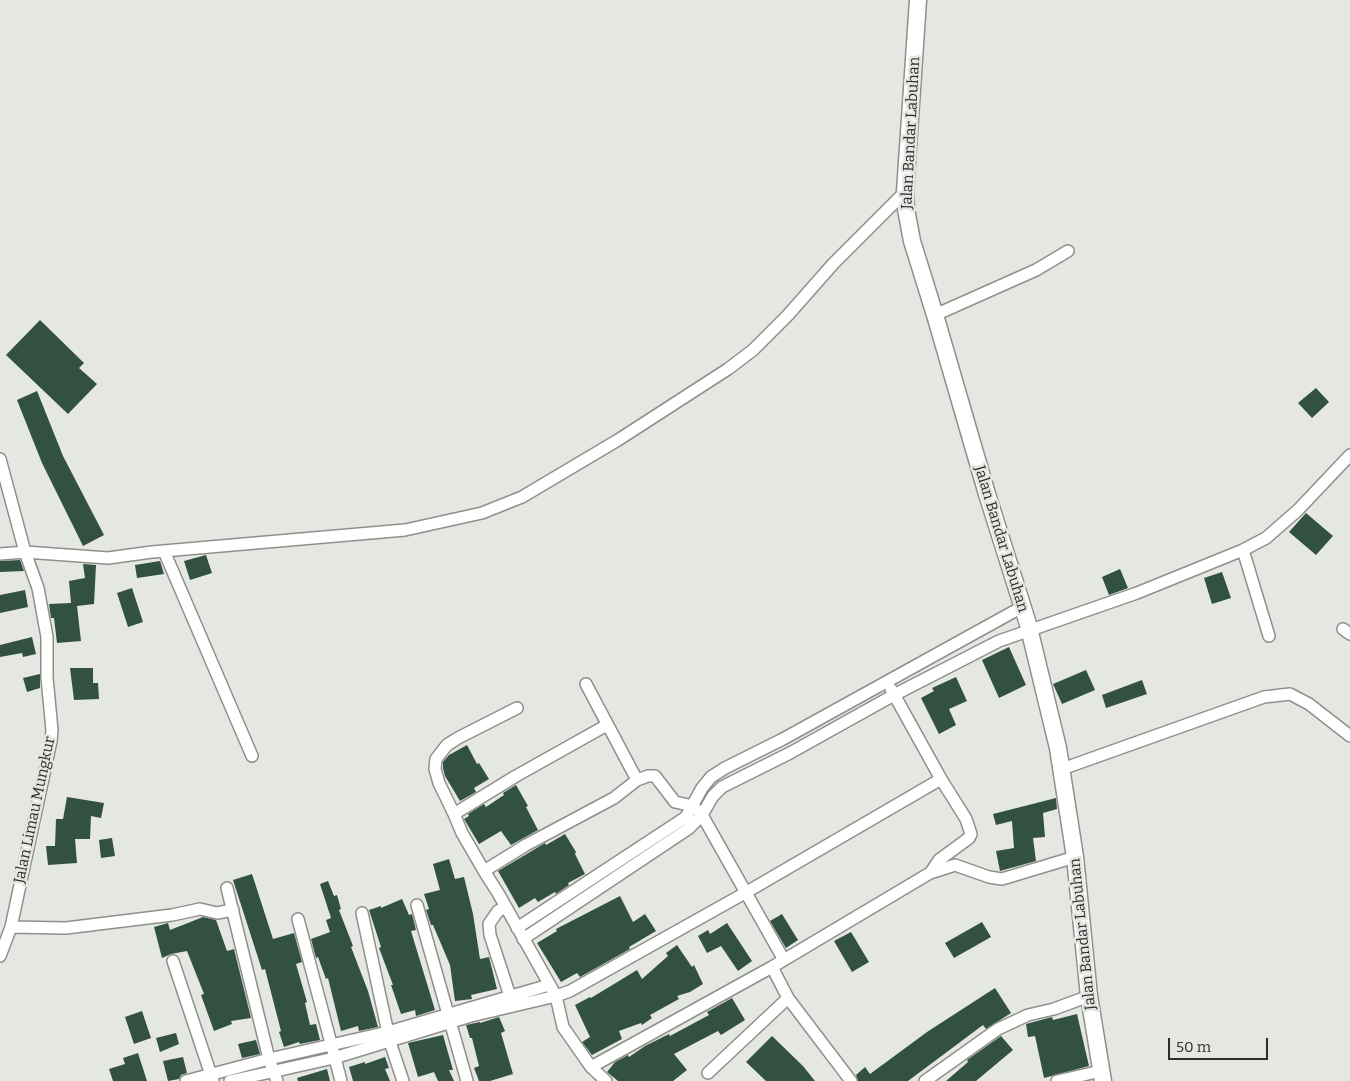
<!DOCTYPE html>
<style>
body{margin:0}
#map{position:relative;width:1350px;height:1081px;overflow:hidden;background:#e5e7e3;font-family:Bitter,serif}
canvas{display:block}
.scale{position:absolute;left:1168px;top:1038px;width:100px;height:22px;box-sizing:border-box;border:2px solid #2c2d2b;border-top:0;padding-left:6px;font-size:15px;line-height:18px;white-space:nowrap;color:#2c2d2b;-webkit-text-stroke:4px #e5e7e3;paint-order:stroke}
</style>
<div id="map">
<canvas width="1350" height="1081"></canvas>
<div class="scale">50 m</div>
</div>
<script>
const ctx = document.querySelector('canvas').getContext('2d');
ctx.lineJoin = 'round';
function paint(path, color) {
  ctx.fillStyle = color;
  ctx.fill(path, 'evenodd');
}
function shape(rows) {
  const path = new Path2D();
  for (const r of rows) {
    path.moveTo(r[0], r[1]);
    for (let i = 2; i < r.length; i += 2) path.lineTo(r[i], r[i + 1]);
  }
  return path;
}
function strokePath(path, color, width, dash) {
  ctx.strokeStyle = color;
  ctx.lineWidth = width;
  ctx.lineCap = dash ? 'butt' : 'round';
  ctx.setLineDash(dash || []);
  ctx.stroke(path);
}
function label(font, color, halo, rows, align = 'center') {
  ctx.font = font + ' Bitter,serif';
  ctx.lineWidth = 5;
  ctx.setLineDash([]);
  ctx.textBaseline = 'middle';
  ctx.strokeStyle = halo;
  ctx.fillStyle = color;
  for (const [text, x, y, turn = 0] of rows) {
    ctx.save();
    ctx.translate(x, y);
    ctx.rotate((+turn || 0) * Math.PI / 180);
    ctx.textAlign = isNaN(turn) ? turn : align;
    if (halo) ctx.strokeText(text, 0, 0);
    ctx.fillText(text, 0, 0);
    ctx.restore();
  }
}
paint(shape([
 [40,320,84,363,79,368,97,384,68,414,6,355],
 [1316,388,1329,402,1312,418,1298,403],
 [37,391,63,456,104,535,83,546,42,463,17,400],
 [1306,513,1333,536,1316,555,1289,532],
 [206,555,212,573,190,580,184,561],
 [20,560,24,571,0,572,0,561],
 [160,561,164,574,137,578,135,565],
 [83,564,96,565,94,604,77,606,81,641,57,643,54,618,51,618,49,604,71,603,69,581,85,578],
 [1120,569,1128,588,1109,595,1102,577],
 [1222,572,1231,598,1212,604,1204,578],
 [132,588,143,622,128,627,117,593],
 [25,590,28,607,0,613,0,595],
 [32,637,36,654,23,657,22,653,0,657,0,645],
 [1009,647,1026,685,999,698,982,660],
 [70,668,93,668,93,683,98,683,99,699,74,700],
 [1086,670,1095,690,1062,704,1053,684],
 [40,674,40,688,27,692,23,678],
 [956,677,967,701,949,709,956,725,939,734,921,698,934,691,932,688],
 [1142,680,1147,694,1106,708,1102,695],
 [467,745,477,764,479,763,489,779,474,788,476,792,460,801,445,776,443,768,443,762,449,755],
 [516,785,528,806,526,807,538,830,511,845,501,831,479,844,464,819,469,816,468,814,484,804,486,807,504,795,503,793],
 [67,797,104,803,101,818,91,816,90,839,75,839,77,863,48,865,46,846,55,846,56,819,63,819],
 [1056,798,1057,809,1043,813,1045,837,1033,838,1036,861,1000,871,996,851,1014,848,1012,821,996,825,993,814],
 [565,834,576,852,575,854,585,874,568,883,569,885,556,894,555,892,538,902,535,898,519,908,498,871,530,852,545,843,546,845],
 [112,838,115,856,101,858,99,840],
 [449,859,455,879,464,877,473,914,480,959,489,957,497,989,471,995,472,999,455,1001,450,965,433,925,431,925,426,910,429,909,424,894,440,890,433,864],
 [252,874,273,939,294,933,302,962,296,964,307,1002,305,1003,310,1025,316,1024,320,1040,300,1044,299,1042,284,1047,279,1032,281,1031,265,969,262,970,233,880],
 [328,881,334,896,337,895,341,909,339,910,353,946,351,947,368,991,378,1027,359,1031,358,1026,341,1031,328,978,326,979,318,957,316,958,311,939,330,932,326,920,331,918,320,884],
 [620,896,633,922,645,914,656,931,629,947,630,949,580,977,577,973,561,982,537,943,557,931,556,929],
 [402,899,409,915,412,914,416,930,411,931,435,1010,416,1016,415,1010,401,1014,391,985,393,985,379,948,381,947,369,910,381,906,381,908],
 [782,914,798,940,786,948,770,921],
 [203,917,216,920,227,951,234,949,251,1018,231,1021,232,1024,214,1031,201,995,204,994,187,951,171,954,162,958,154,927,168,923,170,930],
 [982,922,991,937,954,958,945,943],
 [727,923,752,961,738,971,721,946,707,953,698,936,708,930,710,934],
 [851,932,869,962,852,972,834,941],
 [677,945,692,967,694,965,703,984,690,992,677,996,679,999,650,1015,652,1018,642,1025,641,1023,619,1031,622,1039,592,1055,582,1042,590,1037,575,1005,590,997,591,998,637,970,642,979,668,956,666,953],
 [995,988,1011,1013,986,1029,983,1025,908,1081,858,1081,856,1075,865,1067,870,1074,927,1032],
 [732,998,745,1020,721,1035,718,1031,674,1054,687,1070,673,1081,618,1081,607,1072,615,1062,628,1055,629,1057,645,1046,669,1034,670,1036,709,1015,707,1012],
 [142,1011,151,1038,134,1044,125,1017],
 [1077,1014,1089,1066,1044,1078,1035,1036,1028,1037,1026,1024,1052,1017,1053,1020],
 [499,1017,505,1031,501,1033,513,1074,490,1081,479,1081,474,1068,479,1066,472,1038,470,1038,466,1025,480,1022,480,1023],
 [176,1033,179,1044,160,1052,156,1038],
 [443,1035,453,1070,449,1070,454,1081,438,1081,434,1072,418,1077,408,1043],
 [772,1036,803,1066,815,1081,766,1081,746,1062],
 [1001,1036,1013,1050,976,1081,946,1081,968,1062,967,1060],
 [256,1040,260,1054,242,1058,238,1044],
 [138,1053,147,1081,113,1081,109,1069,125,1064,123,1058],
 [183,1057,187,1073,181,1075,179,1079,168,1081,163,1061],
 [385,1057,389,1068,385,1069,390,1081,353,1081,349,1067,365,1062,365,1064],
 [327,1069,330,1081,298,1081,297,1078]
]), '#325140');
const minor = shape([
 [935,315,1036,270,1068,251],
 [0,459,25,552,38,588,47,637,47,678,52,730,51,741,11,927,0,956],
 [1243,550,1269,636],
 [164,551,252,756],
 [0,554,25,552,108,558,152,552,405,530,482,513,522,497,618,440,728,369,753,350,788,315,833,264,905,192],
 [1343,629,1350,634],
 [586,684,637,780,614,798,526,845,484,871,498,893,556,996,563,1027,591,1067,606,1081],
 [891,689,941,779,966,819,971,834,969,838,939,860,931,872],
 [1062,769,1264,697,1290,694,1309,704,1350,736],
 [637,780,648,776,655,776,675,802,693,806,702,815,784,960],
 [454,814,439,783,435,769,436,759,447,745,458,738,517,708],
 [484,871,462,833,454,814,516,776,607,725],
 [227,888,269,1059,277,1081],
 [417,905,467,1081],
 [506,907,498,911,489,924,490,935,510,996],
 [362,913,390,1042,403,1081],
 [298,919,341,1081],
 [11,927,66,928,172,915,200,909,217,913,233,910],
 [517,928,686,817,702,788,711,777,725,768,783,739,1022,607],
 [523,939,688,829,702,815,713,796,722,787,790,753,894,695,999,641,1137,593,1243,550,1266,538,1298,510,1350,455],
 [173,961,213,1081],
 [788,998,851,1081],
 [591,1067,772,967,930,873,955,865,989,877,1002,879,1075,857],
 [708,1073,788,998,772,967],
 [186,1081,269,1059,388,1032,549,985],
 [230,1081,334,1058,471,1016,556,996,570,991,745,893,941,779],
 [925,1081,998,1029,1028,1015,1054,1009,1089,996],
 [1057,1081,1101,1071]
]);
const secondary = shape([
 [918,0,905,192,906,209,912,241,935,315,987,494,1028,624,1058,748,1075,857,1089,996,1103,1081]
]);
strokePath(minor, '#8f908c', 14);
strokePath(secondary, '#8f908c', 19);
strokePath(minor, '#fff', 11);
strokePath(secondary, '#fff', 16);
label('15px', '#2c2d2b', '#e5e7e3', [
 ["Jalan Bandar Labuhan",911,133,-87],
 ["Jalan Bandar Labuhan",1001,539,73],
 ["Jalan Limau Mungkur",35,810,-78],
 ["Jalan Bandar Labuhan",1083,934,-96]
]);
</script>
